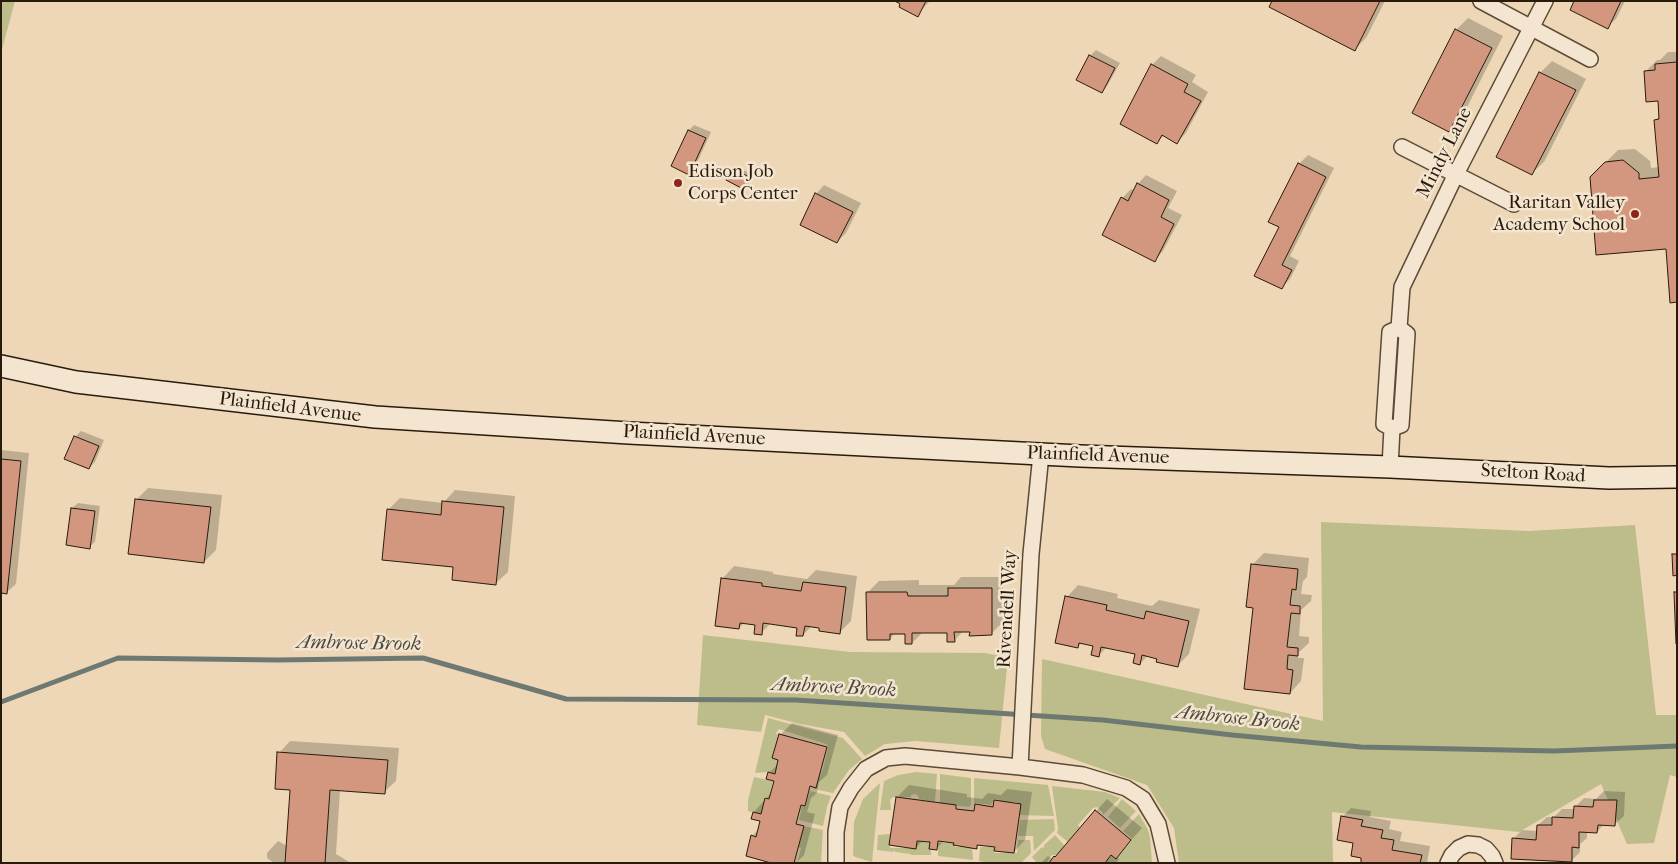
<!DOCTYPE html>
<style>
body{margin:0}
#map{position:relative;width:1678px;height:864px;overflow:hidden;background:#eed7b6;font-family:"IM FELL French Canon",serif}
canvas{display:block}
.frame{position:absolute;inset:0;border:2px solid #291b0c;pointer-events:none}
</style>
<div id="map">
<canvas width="1678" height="864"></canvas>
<div class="frame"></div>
</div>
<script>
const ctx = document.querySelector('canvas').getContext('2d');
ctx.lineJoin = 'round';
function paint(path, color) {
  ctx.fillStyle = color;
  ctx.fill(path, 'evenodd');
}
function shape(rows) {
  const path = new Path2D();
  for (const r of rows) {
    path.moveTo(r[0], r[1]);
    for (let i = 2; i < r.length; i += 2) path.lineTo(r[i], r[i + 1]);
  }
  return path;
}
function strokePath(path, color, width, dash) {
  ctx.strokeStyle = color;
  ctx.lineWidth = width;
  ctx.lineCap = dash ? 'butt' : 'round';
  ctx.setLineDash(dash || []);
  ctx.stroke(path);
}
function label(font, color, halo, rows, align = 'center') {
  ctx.font = font + ' "IM FELL French Canon",serif';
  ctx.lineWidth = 5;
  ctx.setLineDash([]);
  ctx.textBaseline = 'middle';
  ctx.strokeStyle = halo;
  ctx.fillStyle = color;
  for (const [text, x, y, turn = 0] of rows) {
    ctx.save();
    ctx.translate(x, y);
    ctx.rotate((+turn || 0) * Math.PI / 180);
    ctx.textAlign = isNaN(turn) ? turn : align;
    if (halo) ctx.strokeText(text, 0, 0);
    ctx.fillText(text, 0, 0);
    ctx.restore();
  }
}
paint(shape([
 [1,1,15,1,1,53],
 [1321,522,1529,531,1635,525,1656,715,1677,715,1677,777,1670,775,1654,843,1627,844,1601,784,1519,832,1332,812,1333,863,1179,863,1174,828,1147,785,1045,749,1041,736,1042,659,1323,721],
 [703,635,850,652,984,653,1008,657,999,748,916,741,885,744,865,756,844,732,800,724,765,715,761,732,697,725],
 [768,718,843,738,862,759,849,770,833,793,814,789,823,769,828,747,826,744,779,729,776,733,778,735,773,759,779,759,776,774,767,772,755,773],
 [916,772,937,774,935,802,919,799,918,796,915,794,911,795,911,797,893,797,890,800,891,810,880,810,884,781,898,775],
 [940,774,971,778,971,805,969,807,940,804],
 [754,777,773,781,769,798,765,797,761,814,748,811,748,800],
 [974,778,1048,785,1054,816,1018,815,1017,802,999,802,1000,800,994,799,991,805,976,803,974,805],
 [880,783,872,862,855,857,853,855,854,822,863,799],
 [1052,786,1105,792,1120,798,1103,815,1103,813,1097,807,1093,808,1078,825,1080,828,1068,842,1057,833,1058,829],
 [810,791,831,796,827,807,823,826,799,820,802,806,805,807],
 [1122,799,1136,811,1120,828,1108,817],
 [1139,814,1148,830,1150,837,1152,863,1105,863,1113,854,1116,859,1131,841,1131,838,1123,831],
 [1054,819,1055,830,1034,851,1033,836,1018,836,1020,820],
 [798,825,823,830,821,863,797,863,801,848,797,847],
 [889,834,891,835,889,846,891,848,915,848,916,842,930,842,931,855,911,855,910,854,895,852,895,850,893,852,877,850,878,835],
 [1055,835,1064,845,1065,847,1059,855,1052,855,1046,863,1037,863,1032,857,1042,847,1044,848,1044,845],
 [1018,840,1030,840,1031,853,1021,863,990,863,979,861,980,847,994,847,994,853,1017,853],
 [954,842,955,847,972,847,973,860,938,856,938,843]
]), '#bcbd8b');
paint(shape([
 [898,1,930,1,917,15],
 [1273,1,1385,1,1366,38,1355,49],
 [1576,1,1625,1,1616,19,1607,27],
 [1468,18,1503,36,1461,119,1449,131,1456,30],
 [1096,50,1120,63,1107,86,1102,92,1090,56],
 [1668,52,1677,52,1677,301,1667,248,1591,177,1618,150,1635,149,1650,161,1651,168,1660,167,1656,120,1660,116,1659,100,1645,72,1657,60,1660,60],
 [1161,56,1196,75,1192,82,1208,92,1186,133,1177,142,1164,135,1157,143,1152,65],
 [1552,61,1586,79,1544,162,1532,173,1540,73],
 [694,125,711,132,695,167,689,173,689,130],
 [1308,155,1334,168,1290,256,1299,261,1290,279,1281,288,1280,227,1299,164],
 [736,166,753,175,747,186,728,179],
 [1146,175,1177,191,1168,208,1182,215,1163,251,1155,260,1122,198,1131,189,1134,191,1138,184],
 [824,185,861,203,846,233,837,242,816,194],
 [81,431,104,440,95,462,89,468,75,437],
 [1,450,29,453,16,584,7,592,1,592],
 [148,488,222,495,216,550,204,562,136,500],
 [455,490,515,496,508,572,496,583,455,566,388,510,400,498,443,503],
 [78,503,100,506,95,542,89,547,72,508],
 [1264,553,1309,558,1307,577,1303,581,1301,594,1312,595,1311,601,1301,610,1299,636,1309,637,1309,643,1298,653,1298,658,1304,658,1301,681,1290,693,1254,607,1252,565],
 [734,566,773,572,773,574,807,579,816,570,857,576,851,621,839,633,812,626,803,635,798,627,771,623,761,633,756,624,745,622,739,628,716,625,723,578],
 [961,577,1003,577,1003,622,991,634,964,630,954,641,948,632,923,632,912,643,906,633,895,633,890,639,867,593,879,581,919,580,919,585,954,585],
 [1078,585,1118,594,1117,598,1152,606,1159,600,1200,609,1189,654,1177,666,1159,658,1148,655,1140,664,1136,653,1107,647,1098,656,1095,645,1082,642,1078,647,1067,597],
 [792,723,838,735,827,775,819,782,817,793,811,798,807,812,815,814,804,855,796,863,776,863,752,836,759,829,761,820,753,818,754,812,772,792,776,780,769,773,779,763,780,735],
 [290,741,399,748,396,781,384,792,340,790,336,854,351,863,274,863,267,858,267,853,278,841,287,846,291,789,279,753],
 [909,785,967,794,967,797,982,799,988,793,1001,795,1007,789,1032,792,1025,840,1014,852,996,846,979,844,976,847,945,840,937,848,932,841,923,840,916,848,897,797],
 [1604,791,1625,792,1624,816,1615,824,1604,824,1597,832,1587,831,1587,838,1580,844,1580,852,1571,861,1513,839,1522,830,1538,831,1538,825,1547,817,1554,817,1562,809,1575,809,1575,807,1584,798,1596,799],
 [1107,799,1142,828,1116,857,1119,859,1116,863,1041,863,1048,856,1053,860],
 [1351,808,1371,811,1370,817,1391,821,1389,829,1402,832,1400,841,1430,846,1427,863,1362,863,1363,857,1342,817]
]), '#0003');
strokePath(shape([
 [1,702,118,658,278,660,423,658,566,699,796,700,1103,720,1232,735,1361,747,1554,751,1677,746]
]), '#6e7972', 5);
const building = shape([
 [895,1,926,1,918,17,899,7,900,4,895,1],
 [1272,1,1380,1,1355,51,1269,7,1272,1],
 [1574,1,1621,1,1608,29,1570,10,1574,1],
 [1455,29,1492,48,1449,132,1412,113,1455,29],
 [1089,55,1115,68,1102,93,1076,80,1089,55],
 [1677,62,1677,302,1670,303,1666,249,1596,255,1590,177,1605,162,1623,160,1639,173,1639,179,1659,177,1654,120,1659,119,1658,101,1646,102,1644,71,1655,70,1655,64,1677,62],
 [1151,64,1188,84,1184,92,1201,101,1177,144,1162,135,1157,144,1120,124,1151,64],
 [1539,72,1576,90,1532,175,1496,157,1539,72],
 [688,130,706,138,689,175,671,166,688,130],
 [1298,163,1326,177,1282,265,1292,270,1282,289,1254,276,1279,227,1268,222,1298,163],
 [732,168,751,178,745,190,726,180,732,168],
 [1137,183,1169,200,1161,217,1174,224,1155,262,1102,235,1121,197,1128,201,1137,183],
 [815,193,853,212,837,243,800,225,815,193],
 [74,436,99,446,89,469,64,459,74,436],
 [1,459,21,461,7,594,1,593,1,459],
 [135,499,211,507,204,563,128,554,135,499],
 [442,501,504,507,496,585,452,580,453,567,382,560,387,509,441,515,442,501],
 [71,508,95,511,90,549,66,545,71,508],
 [1672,554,1677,554,1677,575,1673,576,1672,554],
 [1251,564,1298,569,1296,590,1292,589,1290,605,1300,606,1300,614,1291,613,1287,647,1298,648,1298,656,1288,655,1287,669,1293,670,1290,694,1244,689,1253,608,1246,607,1251,564],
 [721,578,762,583,762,586,801,591,803,582,846,587,840,634,819,631,819,628,805,626,803,636,796,636,797,628,763,623,762,635,754,634,755,625,740,623,739,629,715,626,721,578],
 [948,588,992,588,992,635,969,636,970,632,954,632,955,642,947,642,947,633,912,633,912,644,905,644,905,634,890,634,890,640,867,640,866,592,907,592,908,596,948,596,948,588],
 [1674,592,1677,592,1677,644,1676,644,1674,592],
 [1065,596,1107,605,1106,610,1144,619,1146,611,1189,621,1178,667,1156,662,1157,659,1142,655,1140,665,1133,663,1135,654,1101,647,1099,657,1091,655,1093,646,1079,643,1078,648,1055,643,1065,596],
 [779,734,827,747,816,788,810,786,805,806,801,805,796,824,804,826,794,863,771,863,746,856,751,835,756,837,760,821,751,819,753,812,761,814,765,798,769,799,774,781,766,779,768,772,775,774,778,760,772,758,779,734],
 [277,752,388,760,385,794,330,790,325,863,285,863,290,790,275,789,277,752],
 [896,797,956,805,956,809,974,811,975,804,993,807,994,800,1021,804,1014,853,994,851,995,847,977,845,977,849,953,845,954,843,938,841,937,850,929,849,930,842,917,841,916,849,889,845,896,797],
 [1594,800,1617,800,1615,826,1598,825,1597,833,1579,832,1579,848,1572,847,1572,862,1511,859,1512,838,1536,840,1537,825,1552,825,1552,817,1573,818,1574,806,1593,807,1594,800],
 [1095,810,1131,840,1116,859,1111,855,1105,863,1049,863,1054,856,1055,857,1095,810],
 [1341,816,1363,820,1361,826,1383,830,1381,838,1394,840,1392,850,1422,855,1420,863,1361,863,1361,858,1351,856,1353,843,1337,840,1341,816]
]);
paint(building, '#d3967f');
strokePath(building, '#291b0c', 1);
const street = shape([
 [1481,1,1590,59],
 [1402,147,1514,204],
 [1399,328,1402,287,1456,174,1545,1],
 [1399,328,1407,334,1401,425,1392,428,1384,424,1390,332,1399,328],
 [1390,467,1392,428],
 [1020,767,1031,554,1041,454],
 [836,863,836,832,840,807,851,788,866,769,886,758,905,756,1020,767,1083,775,1126,788,1143,799,1158,824,1167,863],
 [1448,863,1452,855,1459,848,1468,844,1478,845,1486,849,1492,856,1495,863]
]);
const secondary = shape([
 [1,366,76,382,375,417,629,433,1080,456,1390,467,1609,478,1677,477]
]);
strokePath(street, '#5a4a36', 18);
strokePath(secondary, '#291b0c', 24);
strokePath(street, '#f4e5d0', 15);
strokePath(secondary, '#f4e5d0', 21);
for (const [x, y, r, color] of [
 [678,183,5,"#8f2418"],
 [1635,214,5,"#8f2418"]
]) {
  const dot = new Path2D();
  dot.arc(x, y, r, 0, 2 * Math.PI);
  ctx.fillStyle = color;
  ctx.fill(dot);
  strokePath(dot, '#f4e5d0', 2);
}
label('19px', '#291b0c', '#f4e5d0', [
 ["Mindy Lane",1445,153,-63],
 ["Plainfield Avenue",290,408,7],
 ["Plainfield Avenue",694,436,3],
 ["Plainfield Avenue",1098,456,2],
 ["Stelton Road",1533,474,3],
 ["Rivendell Way",1008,609,-87]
]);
label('19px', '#291b0c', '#f4e5d0', [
 ["Edison Job",688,172],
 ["Corps Center",688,194],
 ["Raritan Valley",1625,203,"right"],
 ["Academy School",1625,225,"right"]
], 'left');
label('italic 20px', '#4c4a3f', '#f4e5d0', [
 ["Ambrose Brook",359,644,1],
 ["Ambrose Brook",834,688,3],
 ["Ambrose Brook",1238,719,6]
]);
</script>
